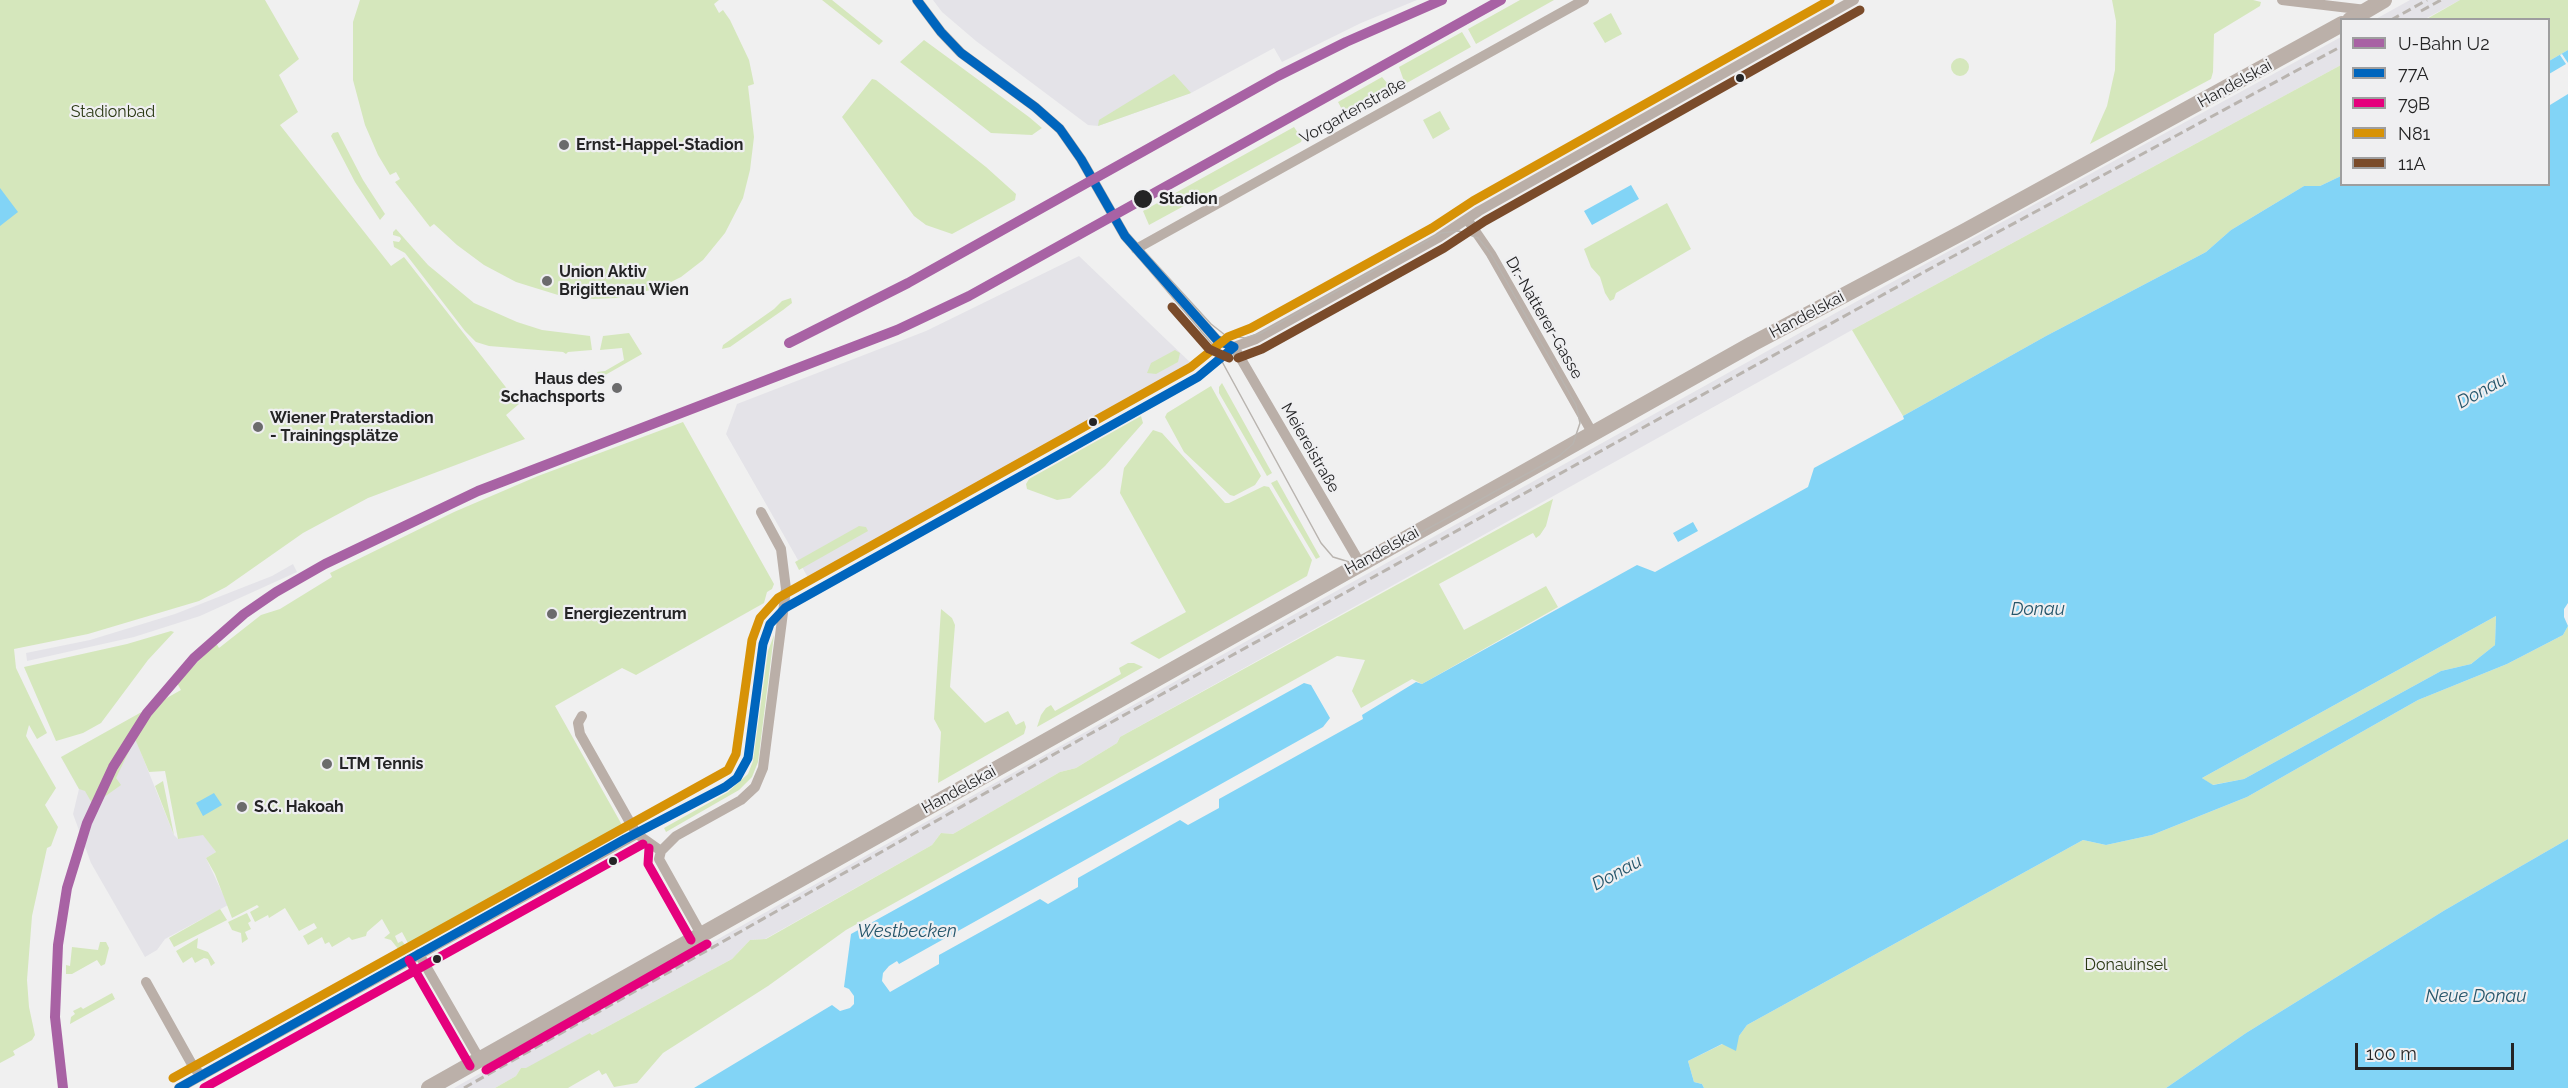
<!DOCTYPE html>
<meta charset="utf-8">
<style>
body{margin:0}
#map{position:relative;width:2568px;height:1088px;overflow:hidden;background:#f0f0f0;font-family:Raleway,sans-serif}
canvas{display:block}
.legend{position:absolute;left:2340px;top:18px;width:210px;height:168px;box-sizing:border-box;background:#efeff1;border:2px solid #9e9e9f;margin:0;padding:8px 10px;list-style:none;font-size:18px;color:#242425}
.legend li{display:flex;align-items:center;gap:12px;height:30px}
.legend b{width:30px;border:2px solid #9e9e9f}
.scale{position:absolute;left:2355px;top:1043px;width:159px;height:27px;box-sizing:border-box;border:3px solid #242425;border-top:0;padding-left:8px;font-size:18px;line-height:21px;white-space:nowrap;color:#242425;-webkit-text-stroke:4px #efeff1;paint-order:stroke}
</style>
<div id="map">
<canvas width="2568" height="1088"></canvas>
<ul class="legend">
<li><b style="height:8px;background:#a862a4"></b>U-Bahn U2</li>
<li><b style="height:8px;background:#0065bd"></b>77A</li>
<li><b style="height:8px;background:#e5007d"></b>79B</li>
<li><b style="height:8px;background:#d79206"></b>N81</li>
<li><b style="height:8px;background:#7a4b2a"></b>11A</li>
</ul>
<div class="scale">100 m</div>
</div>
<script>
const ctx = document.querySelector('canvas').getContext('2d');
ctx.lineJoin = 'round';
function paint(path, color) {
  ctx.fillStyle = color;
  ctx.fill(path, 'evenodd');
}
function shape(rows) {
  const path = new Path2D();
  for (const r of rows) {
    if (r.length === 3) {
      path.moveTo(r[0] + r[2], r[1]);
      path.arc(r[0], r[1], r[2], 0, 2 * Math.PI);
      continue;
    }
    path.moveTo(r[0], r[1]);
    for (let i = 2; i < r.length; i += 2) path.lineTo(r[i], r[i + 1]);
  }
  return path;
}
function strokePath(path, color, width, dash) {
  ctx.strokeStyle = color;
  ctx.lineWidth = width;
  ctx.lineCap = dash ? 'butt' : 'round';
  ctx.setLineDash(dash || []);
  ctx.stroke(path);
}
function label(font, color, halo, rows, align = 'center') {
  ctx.font = font + ' Raleway,sans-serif';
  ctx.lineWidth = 4.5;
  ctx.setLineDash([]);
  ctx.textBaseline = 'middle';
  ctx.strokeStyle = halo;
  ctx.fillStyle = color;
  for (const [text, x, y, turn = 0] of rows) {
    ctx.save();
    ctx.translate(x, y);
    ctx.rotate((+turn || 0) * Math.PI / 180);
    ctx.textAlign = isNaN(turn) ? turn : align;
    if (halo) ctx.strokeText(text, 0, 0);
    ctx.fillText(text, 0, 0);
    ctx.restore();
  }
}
paint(shape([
 [933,0,1417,0,1361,23,1282,62,1274,48,1191,93,1098,126,1088,125,976,41,942,12],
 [2410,0,2460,0,2425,19,2374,20],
 [2341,37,2341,65,1852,330,1120,737,1117,743,1076,768,1060,772,953,834,941,833,932,845,765,939,750,940,732,959,592,1035,591,1033,526,1069,521,1068,516,1076,495,1088,454,1088,1268,629,1841,310],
 [1079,256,1193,365,810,581,726,434,737,404,926,331],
 [293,564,297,572,200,616,134,637,27,661,26,653,90,640,175,614,272,576],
 [135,738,174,835,178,839,203,834,216,852,206,858,228,905,165,939,157,950,145,957,91,863,73,814,79,789,61,757]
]), '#e4e3e8');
paint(shape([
 [0,0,265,0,299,59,279,75,298,112,280,125,391,266,404,257,519,404,506,415,525,439,368,498,303,533,226,587,199,601,88,634,14,649,16,668,47,733,37,739,29,725,26,736,56,788,45,805,58,827,51,846,47,848,32,916,27,980,29,1007,35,1035,32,1040,13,1051,15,1055,0,1063],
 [360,0,719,0,714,4,719,13,723,10,730,20,749,60,754,84,748,86,754,137,750,170,743,198,725,233,703,260,681,277,659,288,617,298,593,299,558,295,516,282,484,265,457,245,434,224,430,227,395,182,400,179,396,172,390,175,378,155,365,125,353,80,353,22],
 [822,0,832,0,883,41,879,45],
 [1520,0,1554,0,1476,44,1468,29],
 [2112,0,2253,0,2261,2,2260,6,2214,34,2213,72,2211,79,2090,144,2107,106,2115,70,2116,21],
 [2460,0,2568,0,2568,50,2549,61,2548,20,2425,20],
 [1611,13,1622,34,1605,43,1593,23],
 [1462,32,1471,47,1405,84,1399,67],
 [924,40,1029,117,1042,128,1032,135,991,133,900,62],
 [1960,67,9],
 [2341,65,2341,176,2320,186,2304,186,2231,230,2206,252,2046,336,1903,416,1852,330],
 [1174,74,1191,93,1098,126,1099,120],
 [1382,77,1393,90,1346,117,1338,102],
 [872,79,876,80,986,167,1016,194,1015,200,952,234,926,225,914,216,842,117],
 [1440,111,1450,129,1433,139,1423,120],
 [1294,127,1302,139,1301,142,1149,225,1143,211],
 [338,132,363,180,385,214,380,220,355,182,331,136,333,133],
 [1667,203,1691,249,1616,293,1614,299,1610,301,1605,293,1600,277,1591,267,1584,249],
 [396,229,428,265,474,303,517,322,542,330,590,336,592,350,568,352,566,354,563,352,489,346,476,342,465,331,405,253,394,247,393,241,399,242,401,239,400,237,393,235,393,232],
 [791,298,792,303,783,310,730,347,722,349,723,345,774,309,782,301],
 [629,333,647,362,642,354,600,378,597,372,605,371,624,360,622,348,600,350,603,336],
 [1175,350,1180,353,1178,362,1156,374,1147,373,1151,363],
 [1222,383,1272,473,1267,476,1219,393,1219,387],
 [1211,386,1261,476,1255,485,1234,496,1230,495,1184,452,1165,417,1167,413],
 [1141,416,1143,423,1105,466,1070,498,1057,500,1027,489,1026,484,1029,479],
 [683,422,774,584,772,589,767,592,764,603,636,675,622,668,555,706,622,825,409,945,402,932,395,936,398,943,402,941,406,946,399,950,391,940,384,938,390,933,382,919,367,932,366,936,352,940,349,937,332,947,329,942,325,944,322,937,308,945,303,936,317,928,314,923,299,931,285,908,269,918,268,915,255,922,250,912,259,907,257,905,232,918,215,874,206,858,216,852,203,835,178,839,165,771,149,772,135,739,116,778,121,785,93,805,85,791,79,789,61,757,181,690,177,683,216,643,219,648,261,615,280,609,332,577,330,573,454,512,538,476],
 [1153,430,1162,433,1225,503,1229,503,1264,486,1269,487,1312,560,1307,576,1159,659,1130,643,1186,612,1120,493,1124,468],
 [1277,480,1320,557,1316,559,1271,483],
 [1553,499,1546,526,1540,535,1536,538,1533,533,1439,584,1464,630,1546,586,1558,607,1422,684,1412,679,1361,708,1352,691,1365,660,1337,656,846,930,768,986,663,1053,637,1083,614,1087,606,1073,602,1075,599,1070,568,1088,495,1088,516,1076,521,1068,526,1068,590,1033,592,1035,732,959,750,940,766,939,932,845,941,833,953,834,1060,772,1076,768,1117,743,1120,737],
 [859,526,866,527,868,531,799,570,795,562],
 [941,609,952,618,955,625,950,687,985,723,1008,711,1016,725,1024,721,1026,727,1024,734,938,783,941,732,934,719],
 [2496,616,2495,645,2471,664,2441,671,2244,779,2212,785,2202,778],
 [2568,626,2568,839,2445,910,2246,1033,2166,1088,1704,1088,1702,1084,1694,1082,1688,1061,1739,1036,1747,1025,2083,840,2106,845,2152,835,2247,797,2418,700,2507,664,2563,635],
 [171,631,174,632,148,660,101,723,83,733,56,741,24,667,127,644],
 [774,635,758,762,752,777,739,790,666,832,664,828,728,792,748,774,753,761,768,651],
 [1134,663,1143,667,1037,727,1041,715,1046,708,1051,705,1055,711,1121,674,1119,668,1128,663],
 [163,781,174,835,155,786],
 [220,909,227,920,174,947,169,938],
 [247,913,251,921,248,923,251,929,245,932,248,939,242,943,241,933,232,930,228,922],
 [198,938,197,948,208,952,215,963,211,966,208,959,204,958,195,963,192,957,183,963,176,951],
 [100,942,106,942,109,948,105,964,101,966,97,960,72,974,66,974,66,965,70,966,72,947,98,950],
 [112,993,115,999,70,1024,71,1017,75,1014,73,1011,81,1007,83,1009]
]), '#d5e7bc');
paint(shape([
 [2568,50,2568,603,2564,609,2564,617,2568,626,2563,635,2507,664,2418,700,2247,797,2152,835,2106,845,2083,840,1747,1025,1739,1036,1736,1051,1722,1044,1688,1061,1694,1082,1702,1084,1704,1088,694,1088,832,1005,840,1011,850,1008,854,1004,854,996,849,989,844,987,851,934,1304,683,1311,685,1330,718,1323,727,899,964,897,961,889,966,883,973,882,981,890,992,939,964,939,955,1040,899,1048,904,1078,887,1078,878,1180,820,1188,825,1219,808,1219,799,1363,719,1362,715,1416,682,1422,684,1637,565,1655,572,1808,487,1814,468,1904,419,1903,416,2046,336,2206,252,2231,230,2304,186,2320,186,2341,176,2342,184,2548,184,2549,61],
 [2496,616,2495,645,2471,664,2441,671,2244,779,2213,785,2202,778],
 [1631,185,1639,199,1592,225,1584,211],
 [0,188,18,212,0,226],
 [1693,522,1698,531,1678,542,1673,533],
 [214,793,222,805,203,816,196,803],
 [2568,839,2568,1088,2166,1088,2246,1033,2445,910]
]), '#82d4f6');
paint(shape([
 [2562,54,2568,63,2568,94,2550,105,2549,74,2566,64,2560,55]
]), '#f0f0f0');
strokePath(shape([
 [917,0,941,32,961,53,1035,107,1060,129,1081,159,1125,236,1217,340,1234,347],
 [2282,0,2366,10],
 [1467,219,1491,254,1593,434],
 [1136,249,1584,0],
 [1234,347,1256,339,1438,238,1479,211,1854,0],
 [1234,347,1360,563],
 [582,716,578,723,580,734,632,826,637,834,661,851],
 [701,934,659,859,661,851,676,836,741,800,755,787,763,768,786,589,781,549,761,512],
 [419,954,480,1060],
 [146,982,194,1068,202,1076],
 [179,1088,637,834]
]), '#baafa8', 10);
strokePath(shape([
 [2350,20,2384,0],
 [429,1088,1752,344,1965,231,2342,24]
]), '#bbb0a9', 16);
strokePath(shape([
 [914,0,945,40,960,56,1040,114,1068,143,1133,251,1213,345,1321,543,1333,557,1356,564,1375,558,1559,456,1573,444,1580,423,1576,405,1491,254,1478,238,1459,231,1441,233,1261,333,1245,338,1225,335,1211,324,1126,231,1078,149,1059,125,1043,110,964,52,949,37,920,0]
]), '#b9b4af', 1.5);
strokePath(shape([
 [2421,11,2441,0],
 [2391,20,2427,0],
 [464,1088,1081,739,1469,524,1924,272,2342,46]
]), '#b9b4af', 3, [9, 4.5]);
strokePath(shape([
 [917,0,941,32,961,53,1035,107,1060,129,1081,159,1125,236,1217,340,1234,347],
 [179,1088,625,839,725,787,737,778,748,758,763,644,770,624,785,608,1198,377,1234,347]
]), '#0065bd', 9);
strokePath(shape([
 [649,848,648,864,691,940],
 [409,960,470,1066],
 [486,1070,707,944],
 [204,1088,643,844]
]), '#e5007d', 9);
strokePath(shape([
 [173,1078,728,770,736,754,752,640,760,618,778,598,1191,367,1228,337,1251,328,1432,228,1473,201,1830,0]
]), '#d79206', 9);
strokePath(shape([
 [1172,307,1209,349,1229,358],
 [1238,358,1262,349,1444,248,1485,221,1860,10]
]), '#7a4b2a', 9);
strokePath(shape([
 [789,343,908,283,1278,76,1346,42,1442,0],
 [63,1088,55,1017,58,945,67,888,87,823,113,767,147,713,194,658,244,614,276,592,325,564,478,491,897,330,969,296,1501,0]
]), '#a862a4', 10);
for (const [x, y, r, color] of [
 [1740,78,5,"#242425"],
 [564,145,6,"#6b6b6c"],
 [1143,199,10,"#242425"],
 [547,281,6,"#6b6b6c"],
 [617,388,6,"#6b6b6c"],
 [1093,422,5,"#242425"],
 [258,427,6,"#6b6b6c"],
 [552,614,6,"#6b6b6c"],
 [327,764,6,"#6b6b6c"],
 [242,807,6,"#6b6b6c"],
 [613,861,5,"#242425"],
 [437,959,5,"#242425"]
]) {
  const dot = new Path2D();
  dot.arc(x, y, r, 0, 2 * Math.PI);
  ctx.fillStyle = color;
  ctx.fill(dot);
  strokePath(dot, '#efeff1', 2);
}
label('16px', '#242425', '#efeff1', [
 ["Handelskai",2235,84,-29],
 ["Vorgartenstraße",1353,111,-29],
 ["Handelskai",1807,315,-28],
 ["Dr.-Natterer-Gasse",1544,318,60],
 ["Meiereistraße",1310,448,60],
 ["Handelskai",1382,551,-29],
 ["Handelskai",959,790,-29]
]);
label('16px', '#2a3813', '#efeff1', [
 ["Stadionbad",113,112],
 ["Donauinsel",2126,965]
]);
label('bold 16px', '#242425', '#efeff1', [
 ["Ernst-Happel-Stadion",576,145],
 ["Union Aktiv",559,272],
 ["Brigittenau Wien",559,290],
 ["Haus des",605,379,"right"],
 ["Schachsports",605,397,"right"],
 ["Wiener Praterstadion",270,418],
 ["- Trainingsplätze",270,436],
 ["Energiezentrum",564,614],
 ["LTM Tennis",339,764],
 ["S.C. Hakoah",254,807]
], 'left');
label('bold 16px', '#242425', '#efeff1', [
 ["Stadion",1159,199]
], 'left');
label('italic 18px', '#25556a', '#efeff1', [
 ["Donau",2482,391,-29],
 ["Donau",2038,610],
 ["Donau",1617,873,-29],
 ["Westbecken",907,932],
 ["Neue Donau",2476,997]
]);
</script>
